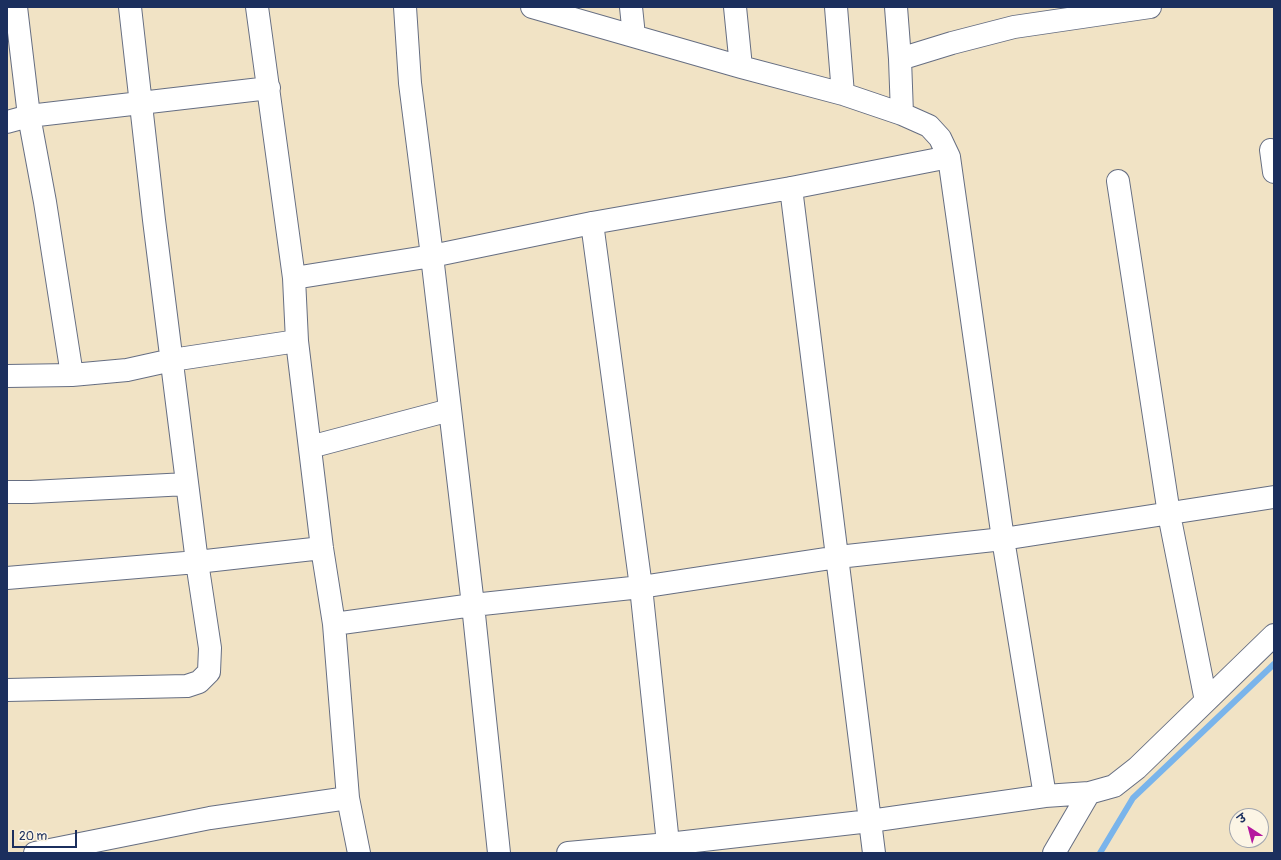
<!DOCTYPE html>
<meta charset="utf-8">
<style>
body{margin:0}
#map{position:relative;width:1281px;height:860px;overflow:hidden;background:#f1e3c5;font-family:Pangolin,"Playpen Sans Deva",sans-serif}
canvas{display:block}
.frame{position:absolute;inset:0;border:8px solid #1b2f5e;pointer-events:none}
.north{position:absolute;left:1229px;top:808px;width:40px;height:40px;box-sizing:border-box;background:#fcf5e5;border:1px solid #a2a6af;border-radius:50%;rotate:324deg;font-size:11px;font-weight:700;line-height:16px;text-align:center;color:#1b2f5e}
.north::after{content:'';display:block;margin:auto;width:14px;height:18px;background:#b5179e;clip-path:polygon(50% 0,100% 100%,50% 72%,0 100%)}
.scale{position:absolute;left:12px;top:830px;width:65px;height:18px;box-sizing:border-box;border:2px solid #1b2f5e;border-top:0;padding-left:5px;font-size:12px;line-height:14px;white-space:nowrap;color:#1b2f5e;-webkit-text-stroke:3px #fcf5e5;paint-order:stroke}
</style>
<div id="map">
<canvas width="1281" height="860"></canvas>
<div class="frame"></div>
<div class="north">उ</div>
<div class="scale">20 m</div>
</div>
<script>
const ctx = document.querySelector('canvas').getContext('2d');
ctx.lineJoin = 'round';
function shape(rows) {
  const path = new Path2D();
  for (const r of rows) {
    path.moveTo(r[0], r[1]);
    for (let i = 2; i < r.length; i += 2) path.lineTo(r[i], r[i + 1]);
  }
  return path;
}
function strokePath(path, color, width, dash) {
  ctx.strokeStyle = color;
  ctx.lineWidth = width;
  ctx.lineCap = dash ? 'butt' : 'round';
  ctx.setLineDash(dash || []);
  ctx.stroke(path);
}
strokePath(shape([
 [1100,853,1133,798,1274,664]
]), '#79b4eb', 6);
const minor = shape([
 [257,7,294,278,297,341,322,548,334,624,348,798,359,853],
 [405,7,410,83,432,256,473,605,499,853],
 [532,7,741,67,843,94,902,114,929,126,940,138,949,157],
 [631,7,634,36],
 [735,7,741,67],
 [836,7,843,94],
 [896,7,900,59,902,114],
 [900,59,952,43,1014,27,1150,7],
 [7,122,29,116,269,88],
 [1271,150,1274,172],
 [1118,181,1169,514,1206,701],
 [791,188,874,853],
 [592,223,641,587,669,853],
 [294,278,432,256,592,223,791,188,949,157,1003,539,1045,796,870,821,668,844,568,853],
 [72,375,127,370,172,360,297,341],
 [7,376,72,375,45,202,29,116,16,7],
 [310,447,450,410],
 [7,492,31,492,187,484],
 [7,578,197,562,154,220,130,7],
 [334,624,473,605,641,587,838,557,1003,539,1274,497],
 [7,690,187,686,199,682,209,672,210,648,197,562,322,548],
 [1045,796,1089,793,1114,786,1137,768,1274,635],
 [35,853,210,818,348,798],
 [1054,853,1089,793]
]);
strokePath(minor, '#666e82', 24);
strokePath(minor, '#fff', 22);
</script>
